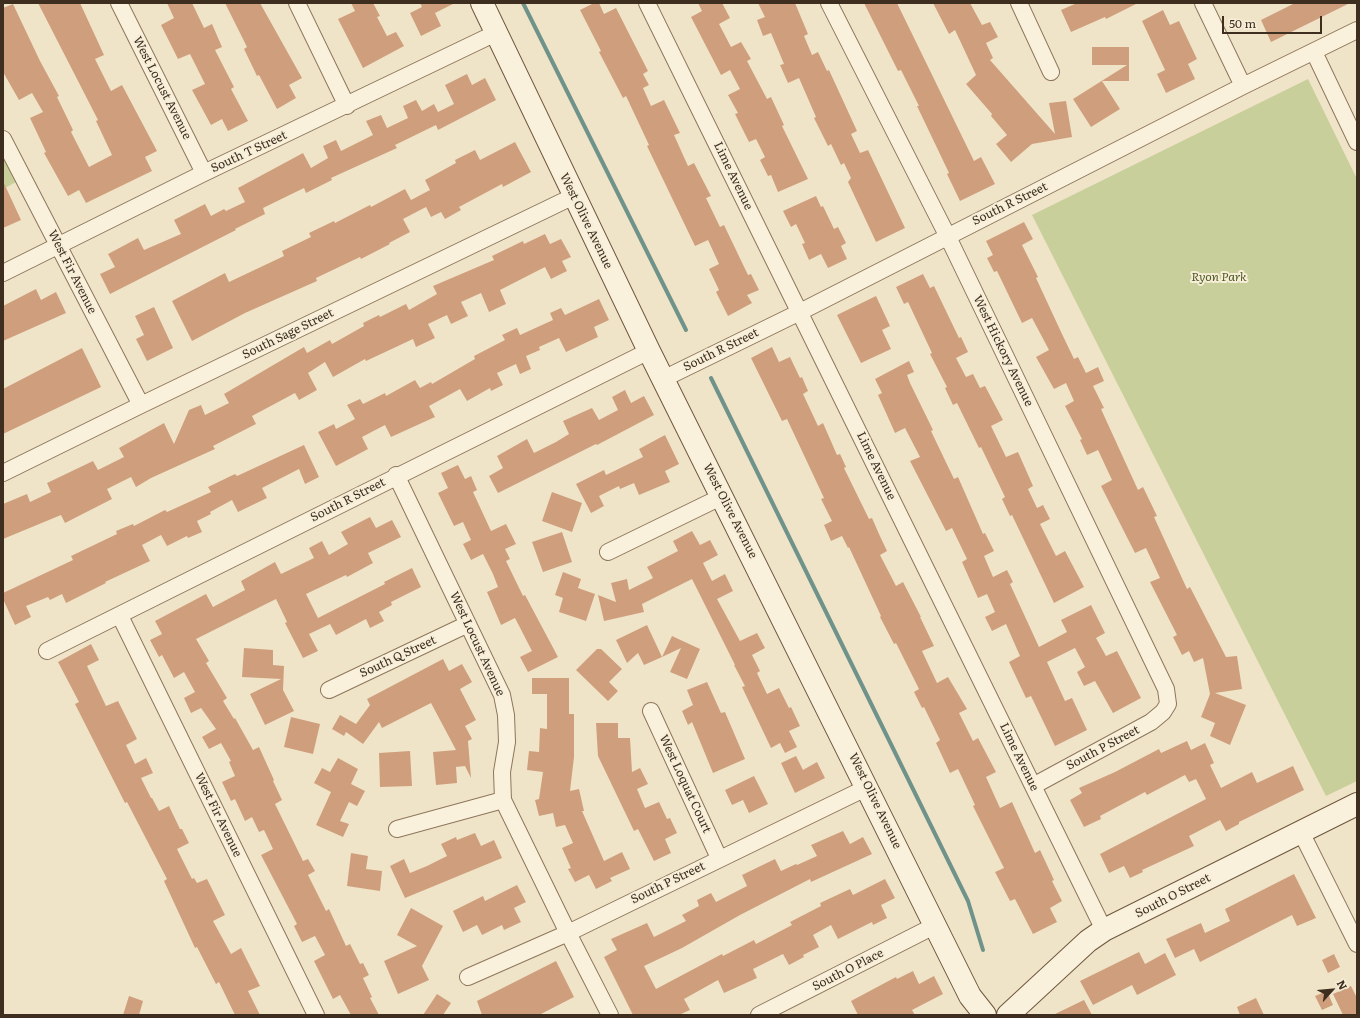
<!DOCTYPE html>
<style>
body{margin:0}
#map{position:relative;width:1360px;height:1018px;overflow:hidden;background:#f0e4c8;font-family:Literata,serif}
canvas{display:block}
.frame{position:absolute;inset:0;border:4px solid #3d2e20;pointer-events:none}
.north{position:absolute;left:1312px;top:970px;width:40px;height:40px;-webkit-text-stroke:3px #f7eed8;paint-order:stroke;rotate:63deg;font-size:11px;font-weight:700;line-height:16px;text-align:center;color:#3d2e20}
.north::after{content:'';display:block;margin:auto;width:14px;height:18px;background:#3d2e20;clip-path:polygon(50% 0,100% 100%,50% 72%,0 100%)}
.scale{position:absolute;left:1222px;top:16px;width:100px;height:18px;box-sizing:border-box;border:2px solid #3d2e20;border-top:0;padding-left:5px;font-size:12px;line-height:14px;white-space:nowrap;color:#3d2e20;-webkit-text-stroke:3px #f7eed8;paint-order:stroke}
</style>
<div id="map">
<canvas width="1360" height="1018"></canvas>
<div class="frame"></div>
<div class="north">N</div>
<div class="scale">50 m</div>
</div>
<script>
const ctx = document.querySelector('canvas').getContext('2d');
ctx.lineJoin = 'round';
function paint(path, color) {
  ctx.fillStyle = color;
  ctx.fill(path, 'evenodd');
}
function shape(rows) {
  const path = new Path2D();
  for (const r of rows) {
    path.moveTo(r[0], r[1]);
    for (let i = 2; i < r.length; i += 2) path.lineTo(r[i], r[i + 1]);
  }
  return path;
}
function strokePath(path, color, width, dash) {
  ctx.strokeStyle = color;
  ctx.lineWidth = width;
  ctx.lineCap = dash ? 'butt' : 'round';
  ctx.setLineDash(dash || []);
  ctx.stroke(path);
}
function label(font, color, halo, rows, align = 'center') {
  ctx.font = font + ' Literata,serif';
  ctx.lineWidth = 4;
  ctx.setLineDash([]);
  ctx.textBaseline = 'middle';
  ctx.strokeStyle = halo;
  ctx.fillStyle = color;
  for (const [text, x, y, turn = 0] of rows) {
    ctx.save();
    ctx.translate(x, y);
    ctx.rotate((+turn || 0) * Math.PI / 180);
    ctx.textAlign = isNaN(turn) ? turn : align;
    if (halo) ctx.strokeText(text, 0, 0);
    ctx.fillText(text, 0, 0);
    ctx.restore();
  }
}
paint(shape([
 [1308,79,1357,179,1357,781,1326,796,1032,215],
 [3,146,20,180,3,189]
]), '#c9cf9b');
strokePath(shape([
 [523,3,686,330],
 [711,378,968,901,983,950]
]), '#6f938a', 4);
paint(shape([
 [38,3,80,3,104,55,95,59,111,91,122,85,157,151,145,157,152,171,86,203,79,190,68,196,44,153,46,152,30,118,43,112,32,93,19,100,3,72,3,8,13,4,40,61,59,96,57,97,73,130,71,132,89,167,112,155,96,121,98,120],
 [167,3,192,3,204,28,212,24,222,47,215,50,234,87,231,89,248,121,228,131,222,119,211,125,192,90,205,84,190,54,178,59,161,25,174,18],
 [225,3,260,3,302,78,289,85,296,98,277,109,259,75,257,76,244,49,247,47],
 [351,3,373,3,380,16,377,17,387,36,396,32,404,46,363,68,338,19,355,11],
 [420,3,455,3,435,13,441,26,421,36,410,13,422,7],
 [594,3,599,3,604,14,616,8,648,71,643,74,649,85,643,88,651,106,664,100,680,133,674,135,688,166,694,163,711,196,706,198,720,227,724,225,748,275,751,274,759,290,747,295,752,303,728,316,716,292,719,290,709,269,719,264,708,240,695,246,647,146,649,145,626,96,623,98,599,52,601,51,580,10],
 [698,3,722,3,730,18,719,24,731,47,741,42,751,59,747,61,767,99,771,97,784,125,782,126,808,179,778,192,771,175,768,176,760,160,765,157,756,139,749,142,735,114,738,113,728,95,740,89,730,70,721,75,691,17,702,11],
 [758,3,795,3,808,34,804,36,812,55,818,52,827,71,829,70,857,131,851,134,860,153,868,150,905,228,876,242,848,182,851,178,844,163,841,165,831,144,828,146,814,118,816,117,799,78,788,83,780,65,784,64,771,33,763,36,757,20,765,17],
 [864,3,897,3,974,161,981,157,995,184,960,201,947,174,949,173,917,106,919,106,901,70,898,71],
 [933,3,970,3,982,25,990,22,998,37,986,43,993,58,990,60,1055,134,1049,103,1066,101,1072,137,1032,144,1011,162,996,144,1007,135,991,116,992,114,966,84,976,75,955,30,949,34],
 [1077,3,1138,3,1106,19,1105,17,1071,32,1061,10],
 [1295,3,1350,3,1271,42,1261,20],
 [1163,10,1170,25,1179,21,1197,59,1188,64,1195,79,1166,93,1157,74,1165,70,1142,21],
 [1092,47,1129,47,1129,81,1102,81,1120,109,1091,127,1073,99,1127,65,1092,65],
 [467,74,472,85,485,78,496,100,438,130,436,125,395,145,397,148,331,178,332,180,306,193,304,188,263,208,265,214,235,229,236,230,110,294,100,274,115,267,108,254,138,238,144,250,181,234,174,220,205,204,211,216,224,209,226,211,245,202,238,188,303,153,311,168,328,158,323,146,336,140,341,151,373,135,366,121,381,115,387,128,408,118,403,106,416,100,422,111,434,104,438,112,454,104,445,85],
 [515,142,531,172,503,187,502,184,459,207,461,210,445,219,441,212,431,217,426,207,403,219,410,232,389,243,390,244,361,259,360,257,316,278,317,281,245,313,192,341,172,301,225,273,229,282,284,256,282,251,311,237,309,233,334,221,335,223,370,205,371,207,405,189,411,200,430,190,425,180,456,163,455,160,475,150,480,160],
 [3,181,21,220,3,228],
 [816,196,821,207,823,206,834,229,838,227,846,243,841,246,847,259,828,268,821,254,809,260,802,244,805,243,796,224,791,227,783,211],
 [1024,222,1033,239,1022,245,1038,277,1036,278,1062,334,1074,359,1078,357,1086,373,1098,367,1104,381,1093,386,1104,408,1101,409,1138,490,1143,487,1157,516,1154,517,1187,589,1190,587,1226,657,1237,656,1242,689,1215,693,1246,705,1230,745,1210,736,1215,723,1201,717,1210,694,1203,658,1194,662,1189,651,1182,655,1173,637,1177,635,1150,582,1160,578,1146,548,1135,553,1101,486,1112,480,1098,450,1087,455,1080,440,1082,439,1065,406,1074,401,1066,383,1054,389,1036,357,1049,350,1040,333,1032,318,1022,323,997,271,994,272,987,258,993,255,986,241],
 [545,234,550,244,561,239,571,257,562,261,567,271,551,279,545,267,500,290,506,304,489,312,481,293,461,302,468,316,451,324,447,315,428,324,435,338,416,347,413,339,366,361,365,359,333,377,325,362,308,373,317,390,299,400,295,393,252,416,256,424,213,446,215,449,151,478,136,487,131,477,107,489,112,499,65,523,61,515,3,539,3,504,27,494,30,502,51,492,47,483,93,461,98,470,124,457,119,448,164,423,174,444,189,410,201,405,205,415,229,403,224,394,304,347,307,353,330,340,332,344,364,326,363,323,379,315,380,317,406,304,409,310,437,294,433,286,494,260,492,256,523,241,524,244],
 [923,274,930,288,934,286,959,338,961,337,968,352,956,358,966,377,973,374,980,388,985,386,1003,420,991,426,1006,457,1018,452,1033,486,1028,489,1037,508,1043,505,1050,519,1040,524,1056,556,1065,551,1084,587,1054,603,1012,515,1010,516,1002,499,1005,497,981,447,979,448,957,403,953,405,945,388,947,387,930,354,932,353,908,302,904,304,896,287],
 [36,289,41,300,56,292,66,313,3,341,3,306],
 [876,296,890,326,882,330,891,349,861,363,837,315],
 [599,299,609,320,594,327,598,337,566,352,559,338,539,347,540,350,526,356,531,369,520,374,516,364,497,373,503,385,491,391,490,388,467,401,460,389,429,406,435,417,391,437,385,425,362,437,368,449,336,466,318,432,334,424,336,429,355,419,347,405,360,399,363,404,385,393,386,396,415,380,420,388,431,382,432,384,475,359,474,356,505,340,502,335,517,328,520,335,553,320,550,313,561,308,565,315],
 [154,307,173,348,147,361,136,339,144,335,135,316],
 [772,347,779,362,790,357,800,378,802,377,808,391,803,394,818,426,823,423,837,455,840,454,846,467,844,468,869,519,872,518,879,534,887,551,880,555,896,586,903,582,921,617,920,617,934,646,922,651,937,683,948,677,967,709,959,713,973,741,978,738,996,772,986,777,1000,808,1012,802,1035,853,1040,850,1054,880,1052,881,1062,901,1050,908,1057,922,1033,934,1015,899,1010,901,995,872,1004,868,973,806,975,805,958,769,950,773,936,743,940,740,924,707,922,708,914,692,919,689,896,643,894,644,880,617,881,616,849,547,848,548,842,536,831,541,824,525,832,521,821,499,824,498,787,419,782,421,751,358],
 [82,348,101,387,3,434,3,389],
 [909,361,914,372,907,375,910,383,933,430,931,431,954,479,958,477,983,534,985,533,994,551,984,556,993,577,1007,570,1013,582,1010,584,1039,647,1067,632,1061,620,1091,605,1105,633,1096,638,1106,656,1117,651,1141,698,1113,713,1095,681,1084,686,1077,672,1085,667,1075,648,1047,662,1065,701,1072,698,1087,730,1055,746,1031,696,1026,698,1009,662,1020,656,1006,624,992,631,985,617,995,612,987,594,978,598,962,562,967,559,952,528,946,531,910,461,920,457,905,428,895,433,878,395,882,393,875,379],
 [625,390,631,403,644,396,654,415,597,445,596,444,498,493,489,476,503,468,497,456,527,439,534,453,556,442,569,434,563,421,592,408,599,420,618,410,612,397],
 [665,435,679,464,665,471,670,482,639,495,634,483,620,489,619,486,599,496,604,506,591,513,576,484,604,470,606,475,643,457,639,449],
 [304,445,319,477,305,484,299,469,262,488,267,498,238,512,232,500,210,512,211,514,197,521,202,532,188,538,187,536,167,546,161,535,142,545,150,561,105,582,106,583,66,603,62,594,50,600,48,597,26,606,31,617,15,625,3,599,3,593,73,560,71,556,117,534,116,531,133,524,134,526,165,510,167,512,211,492,208,487,235,474,237,476],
 [458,465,465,479,471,476,477,490,473,492,491,531,506,524,516,544,505,549,510,559,506,561,523,596,525,595,558,657,528,672,520,657,532,651,515,618,501,625,487,592,498,587,493,574,483,554,471,560,463,544,471,540,463,522,454,526,438,493,448,488,441,473],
 [552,492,582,503,572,532,542,521],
 [370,517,376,528,392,520,401,537,368,553,373,563,347,577,346,575,306,594,318,618,385,584,384,582,412,568,421,587,391,602,392,605,379,612,384,621,370,628,366,619,336,635,330,624,309,634,318,651,303,658,285,623,287,622,276,599,196,639,209,661,206,663,227,698,223,701,234,719,235,718,253,750,259,747,274,780,273,781,282,800,275,804,303,861,308,859,315,871,308,875,326,911,329,909,346,946,350,944,360,964,363,963,369,975,363,978,372,997,370,998,379,1015,351,1015,340,995,333,999,314,961,325,955,315,936,302,942,294,926,297,924,261,855,273,849,264,830,259,832,252,817,245,821,235,799,231,801,222,782,235,776,229,762,231,761,221,743,209,749,202,737,216,729,201,708,191,713,184,698,195,692,184,672,174,678,162,655,159,657,150,640,162,634,155,621,206,594,213,607,245,590,241,581,275,562,281,574,314,558,309,548,322,541,329,555,348,544,341,532],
 [692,531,700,545,710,540,718,555,703,563,712,581,725,574,733,591,717,599,740,641,757,633,765,648,752,655,760,671,757,673,767,694,779,688,789,708,791,707,800,726,789,731,797,747,785,753,780,743,771,748,742,687,745,686,734,665,735,665,692,579,642,604,644,612,604,621,598,595,616,602,611,583,627,579,629,590,653,578,647,567,678,551,673,541],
 [562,532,572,562,543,572,532,542],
 [563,572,581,579,578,588,595,594,586,621,559,612,563,598,555,595],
 [647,625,662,657,644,665,638,653,627,663,616,640],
 [672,636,700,649,687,679,670,672,681,648,662,657],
 [91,644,99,660,87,666,106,706,118,701,137,739,126,745,135,764,146,758,153,773,141,778,151,798,152,798,159,811,169,806,180,829,182,829,189,843,177,849,192,879,194,878,197,883,207,879,225,915,213,921,231,954,241,948,260,986,248,991,260,1015,235,1015,219,982,216,984,197,947,195,948,164,881,167,879,127,802,125,803,75,704,79,702,58,662],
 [244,648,273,650,273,665,284,666,283,690,294,711,265,725,250,694,281,679,242,677],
 [597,649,601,649,622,669,609,682,618,691,608,701,576,670],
 [443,659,449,671,462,664,472,682,460,689,476,720,465,726,472,739,468,741,471,778,465,766,456,767,457,783,436,785,433,752,456,750,431,703,382,728,379,722,363,744,346,732,344,736,332,729,340,715,356,724,370,705,367,699],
 [532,678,569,678,569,714,574,714,574,757,570,791,579,789,584,811,582,811,604,861,622,852,630,869,610,878,612,881,596,889,589,875,575,882,568,869,571,868,562,848,573,843,565,825,556,827,553,813,539,816,535,800,539,799,543,772,527,770,529,751,539,752,540,728,547,729,547,694,532,694],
 [707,682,721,713,725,712,745,759,713,773,692,722,688,725,682,711,693,705,687,690],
 [291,717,320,724,313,754,284,747],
 [596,723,618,723,618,738,630,738,632,772,640,768,648,784,637,789,645,808,659,802,667,819,670,818,677,833,665,839,671,853,654,861,638,829,634,831,598,756],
 [1187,741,1191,750,1205,743,1214,763,1210,765,1221,788,1252,772,1257,783,1293,766,1304,790,1239,822,1239,824,1226,831,1220,820,1189,836,1194,846,1142,870,1143,872,1130,878,1124,866,1109,873,1100,854,1206,799,1196,779,1189,782,1185,775,1147,795,1145,792,1100,816,1101,819,1084,827,1070,800,1082,793,1079,788,1115,772,1159,749,1161,753],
 [410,751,412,786,380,787,379,753],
 [796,756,803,770,817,762,825,778,795,793,781,763],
 [338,758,358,769,351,784,365,791,357,806,349,802,340,821,349,824,343,837,316,825,331,792,314,783,322,768,330,772],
 [754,776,768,804,749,813,743,800,732,805,725,790],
 [843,831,850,844,863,837,872,854,811,882,810,879,740,915,682,948,644,966,656,989,722,954,723,956,754,940,756,944,792,925,790,922,821,906,820,903,850,889,853,895,885,879,895,898,881,905,887,918,873,925,872,922,838,939,831,925,813,935,819,947,803,955,804,957,789,965,783,954,753,969,757,978,724,993,718,980,684,999,690,1010,679,1015,633,1015,604,957,617,950,611,939,647,923,654,937,686,921,682,915,699,906,697,900,711,893,716,902,747,886,742,875,775,859,781,871,796,864,797,865,817,856,811,845],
 [475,833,481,846,494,840,502,858,405,898,390,866,404,859,410,873,427,866,447,856,441,844,456,837,457,840],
 [351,853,368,856,366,869,382,871,380,891,347,886],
 [1294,874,1316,918,1297,926,1292,915,1200,962,1194,949,1175,958,1166,939,1201,923,1205,933,1230,921,1225,909],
 [517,885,526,902,514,908,521,922,504,930,502,925,482,935,477,925,463,932,453,911,483,896,485,901],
 [411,908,443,926,422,966,429,980,398,994,384,961,417,946,397,935],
 [1139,952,1145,964,1165,953,1176,975,1137,995,1132,985,1093,1005,1080,981],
 [1334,954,1340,967,1328,973,1322,960],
 [556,961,574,997,539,1015,482,1015,477,1001],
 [913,971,919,984,934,976,943,994,912,1010,915,1015,858,1015,851,1001,896,977,897,979],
 [1351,986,1357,998,1357,1015,1343,1015,1333,994],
 [1327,991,1333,1005,1322,1010,1315,996],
 [437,994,451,1003,443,1015,423,1015],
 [129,996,143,1001,139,1015,123,1015],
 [1256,998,1264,1015,1240,1015,1237,1007],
 [1084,1000,1092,1015,1053,1015]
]), '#cf9f7d');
const street = shape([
 [119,3,204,173],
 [297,3,347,106],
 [647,3,1104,930],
 [829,3,947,235,1166,689,1168,704,1163,712,1151,722,1033,786],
 [1019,3,1051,72],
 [1203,3,1243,86],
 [1314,52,1357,142],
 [3,139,141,405],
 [3,273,204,173,496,33],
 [663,379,800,312,1243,86,1357,30],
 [3,473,141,405,574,196],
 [396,475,502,695,506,715,507,742,502,772,503,800,568,933,610,1015],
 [608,552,723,496],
 [120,616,316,1015],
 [47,651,649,351],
 [329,690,468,624],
 [651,711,719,858],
 [397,829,503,800],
 [1301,832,1357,944],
 [468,977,568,933,868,787],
 [759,1015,936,925]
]);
const secondary = shape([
 [482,3,649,351,970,996,985,1015],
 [1008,1015,1088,941,1104,930,1357,804]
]);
strokePath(street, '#8d765c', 18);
strokePath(secondary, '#6f573f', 24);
strokePath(street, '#faf1dc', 16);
strokePath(secondary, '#faf1dc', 22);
label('12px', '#3d2e20', '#f7eed8', [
 ["West Locust Avenue",162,88,63],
 ["South T Street",249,152,-25],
 ["Lime Avenue",733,176,64],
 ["South R Street",1010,204,-26],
 ["West Olive Avenue",586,221,64],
 ["West Fir Avenue",72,272,63],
 ["South Sage Street",288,334,-26],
 ["South R Street",721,350,-26],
 ["West Hickory Avenue",1003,351,64],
 ["Lime Avenue",876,466,64],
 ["South R Street",348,500,-27],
 ["West Olive Avenue",730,511,63],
 ["West Locust Avenue",477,644,65],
 ["South Q Street",398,657,-25],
 ["South P Street",1103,748,-28],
 ["Lime Avenue",1019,757,64],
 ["West Loquat Court",685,784,65],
 ["West Olive Avenue",875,801,64],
 ["West Fir Avenue",218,815,64],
 ["South P Street",668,883,-26],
 ["South O Street",1173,896,-27],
 ["South O Place",848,970,-27]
]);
label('italic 12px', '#4d5a26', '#f7eed8', [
 ["Ryon Park",1219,277]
]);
</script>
